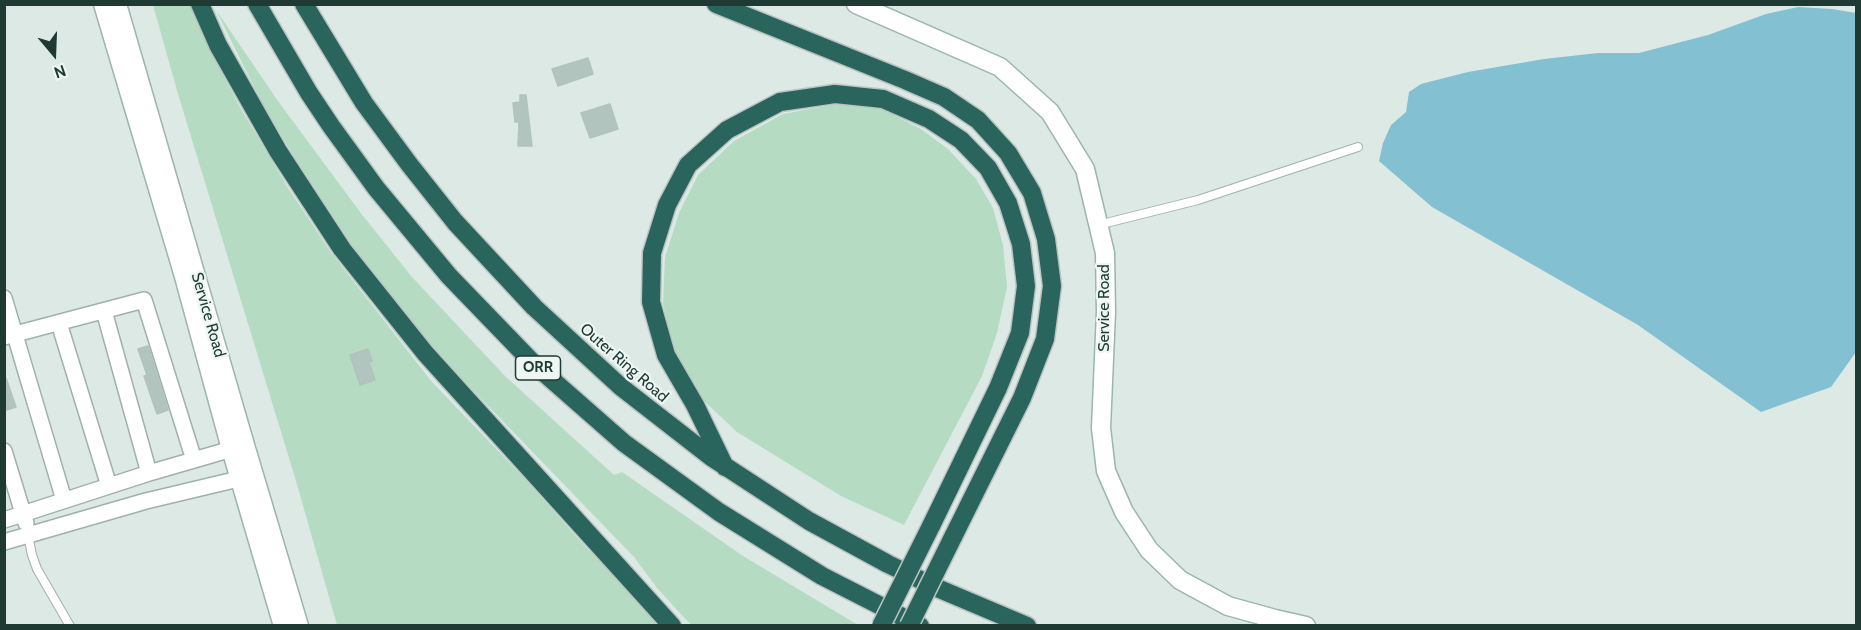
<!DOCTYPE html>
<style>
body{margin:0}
#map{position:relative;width:1861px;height:630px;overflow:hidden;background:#dde9e5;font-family:Cabin,sans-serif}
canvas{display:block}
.frame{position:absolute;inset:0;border:6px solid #1f3933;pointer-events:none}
.north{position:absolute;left:24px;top:24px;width:60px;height:60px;-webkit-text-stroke:4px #edf6f2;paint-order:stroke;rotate:161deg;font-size:16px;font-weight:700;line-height:24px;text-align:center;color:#1f3933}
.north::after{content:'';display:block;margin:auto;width:21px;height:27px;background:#1f3933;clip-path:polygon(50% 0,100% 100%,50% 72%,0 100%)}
</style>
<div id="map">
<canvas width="1861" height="630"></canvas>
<div class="frame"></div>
<div class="north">N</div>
</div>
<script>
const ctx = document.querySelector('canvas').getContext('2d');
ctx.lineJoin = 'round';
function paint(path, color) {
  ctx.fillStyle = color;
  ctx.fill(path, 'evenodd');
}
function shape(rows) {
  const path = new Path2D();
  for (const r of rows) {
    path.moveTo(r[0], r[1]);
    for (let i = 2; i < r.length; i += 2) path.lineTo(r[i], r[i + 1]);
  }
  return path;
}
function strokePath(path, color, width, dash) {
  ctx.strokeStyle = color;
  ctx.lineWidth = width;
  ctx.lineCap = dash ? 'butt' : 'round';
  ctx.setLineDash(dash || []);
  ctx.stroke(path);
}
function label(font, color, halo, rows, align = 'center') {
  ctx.font = font + ' Cabin,sans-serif';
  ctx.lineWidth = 4.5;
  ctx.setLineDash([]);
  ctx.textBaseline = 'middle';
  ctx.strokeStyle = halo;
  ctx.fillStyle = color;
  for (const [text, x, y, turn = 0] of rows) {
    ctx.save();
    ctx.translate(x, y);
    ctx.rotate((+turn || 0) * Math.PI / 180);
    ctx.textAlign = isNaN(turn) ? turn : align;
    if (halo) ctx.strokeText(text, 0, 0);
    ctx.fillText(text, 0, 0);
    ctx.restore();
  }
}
paint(shape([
 [153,5,190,5,207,44,242,111,288,188,332,254,432,382,526,480,581,542,634,596,660,625,337,625,296,481,178,94],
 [216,10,278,101,360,212,412,277,505,376,614,475,622,472,743,556,858,625,691,625,657,588,634,557,437,353,361,259,293,155,260,99],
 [837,104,882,109,921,129,948,149,976,179,993,208,1003,245,1007,287,997,333,982,376,904,525,841,496,737,432,701,398,673,351,663,303,665,257,679,213,698,175,734,141,783,114]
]), '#b5dcc2');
paint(shape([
 [1798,7,1832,9,1856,13,1856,352,1831,387,1761,412,1638,325,1432,207,1379,161,1383,143,1391,125,1406,112,1409,92,1421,84,1468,72,1544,59,1598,53,1639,53,1708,35,1766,14]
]), '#83c0d1');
const building = shape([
 [588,58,593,74,558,86,552,69,588,58],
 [520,95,526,95,532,146,518,146,519,122,515,122,513,103,520,102,520,95],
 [610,104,618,129,590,138,581,113,610,104],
 [148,346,168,410,157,414,144,376,147,375,138,349,148,346],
 [368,349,372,361,369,362,375,380,360,385,350,355,368,349],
 [6,378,16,407,4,411,4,379,6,378]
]);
paint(building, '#b2c4be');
strokePath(building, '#b0c3bc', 1.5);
const lane = shape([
 [1098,225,1198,200,1358,147],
 [28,535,32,555,37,569,70,626]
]);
const street = shape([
 [4,298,64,500],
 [104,311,149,473],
 [59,323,109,486],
 [4,337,144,300,194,460],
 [4,451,26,523],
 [4,520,149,473,242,446],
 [4,542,146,501,251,476]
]);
const secondary = shape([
 [103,4,183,273,231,449,283,626],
 [117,4,245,445,299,626],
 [856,4,1000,67,1050,112,1085,169,1105,253,1106,312,1101,428,1106,471,1124,512,1149,550,1180,580,1228,606,1275,619,1306,626]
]);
const highway = shape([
 [200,4,218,45,278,151,342,249,425,353,672,626],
 [257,4,309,93,331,126,376,188,449,276,534,364,624,443,719,512,822,576,920,626],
 [304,4,364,103,409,164,455,222,534,307,621,387,711,457,809,521,888,564,937,588,1027,626],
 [716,4,905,80,944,97,978,120,1008,153,1032,193,1046,239,1052,286,1045,339,1022,398,953,537],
 [725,467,695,405,666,355,651,302,652,253,667,205,688,165,727,130,780,102,835,94,883,99,929,119,961,140,988,168,1008,203,1021,244,1026,286,1020,333,998,388,931,526]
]);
strokePath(lane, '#a0b1ac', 10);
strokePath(street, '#a0b1ac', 18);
strokePath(secondary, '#9cb5ae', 21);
strokePath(highway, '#bcc4c2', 21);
strokePath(lane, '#fff', 8);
strokePath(street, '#fff', 15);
strokePath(secondary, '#fff', 18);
strokePath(highway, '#2a655d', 18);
const highwayBridge = shape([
 [881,626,931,526],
 [909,626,953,537]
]);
strokePath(highwayBridge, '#bcc4c2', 21, []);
strokePath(highwayBridge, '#2a655d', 18);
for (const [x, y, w] of [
 [538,368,45]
]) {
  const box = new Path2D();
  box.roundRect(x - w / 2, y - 12, w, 24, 4.5);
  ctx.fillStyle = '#edf6f2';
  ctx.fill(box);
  strokePath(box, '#1f3933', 1.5);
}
label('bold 15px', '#1f3933', null, [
 ["ORR",538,368]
]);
label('16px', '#1f3933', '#edf6f2', [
 ["Service Road",1104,308,-90],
 ["Service Road",208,315,74],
 ["Outer Ring Road",624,363,41]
]);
</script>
